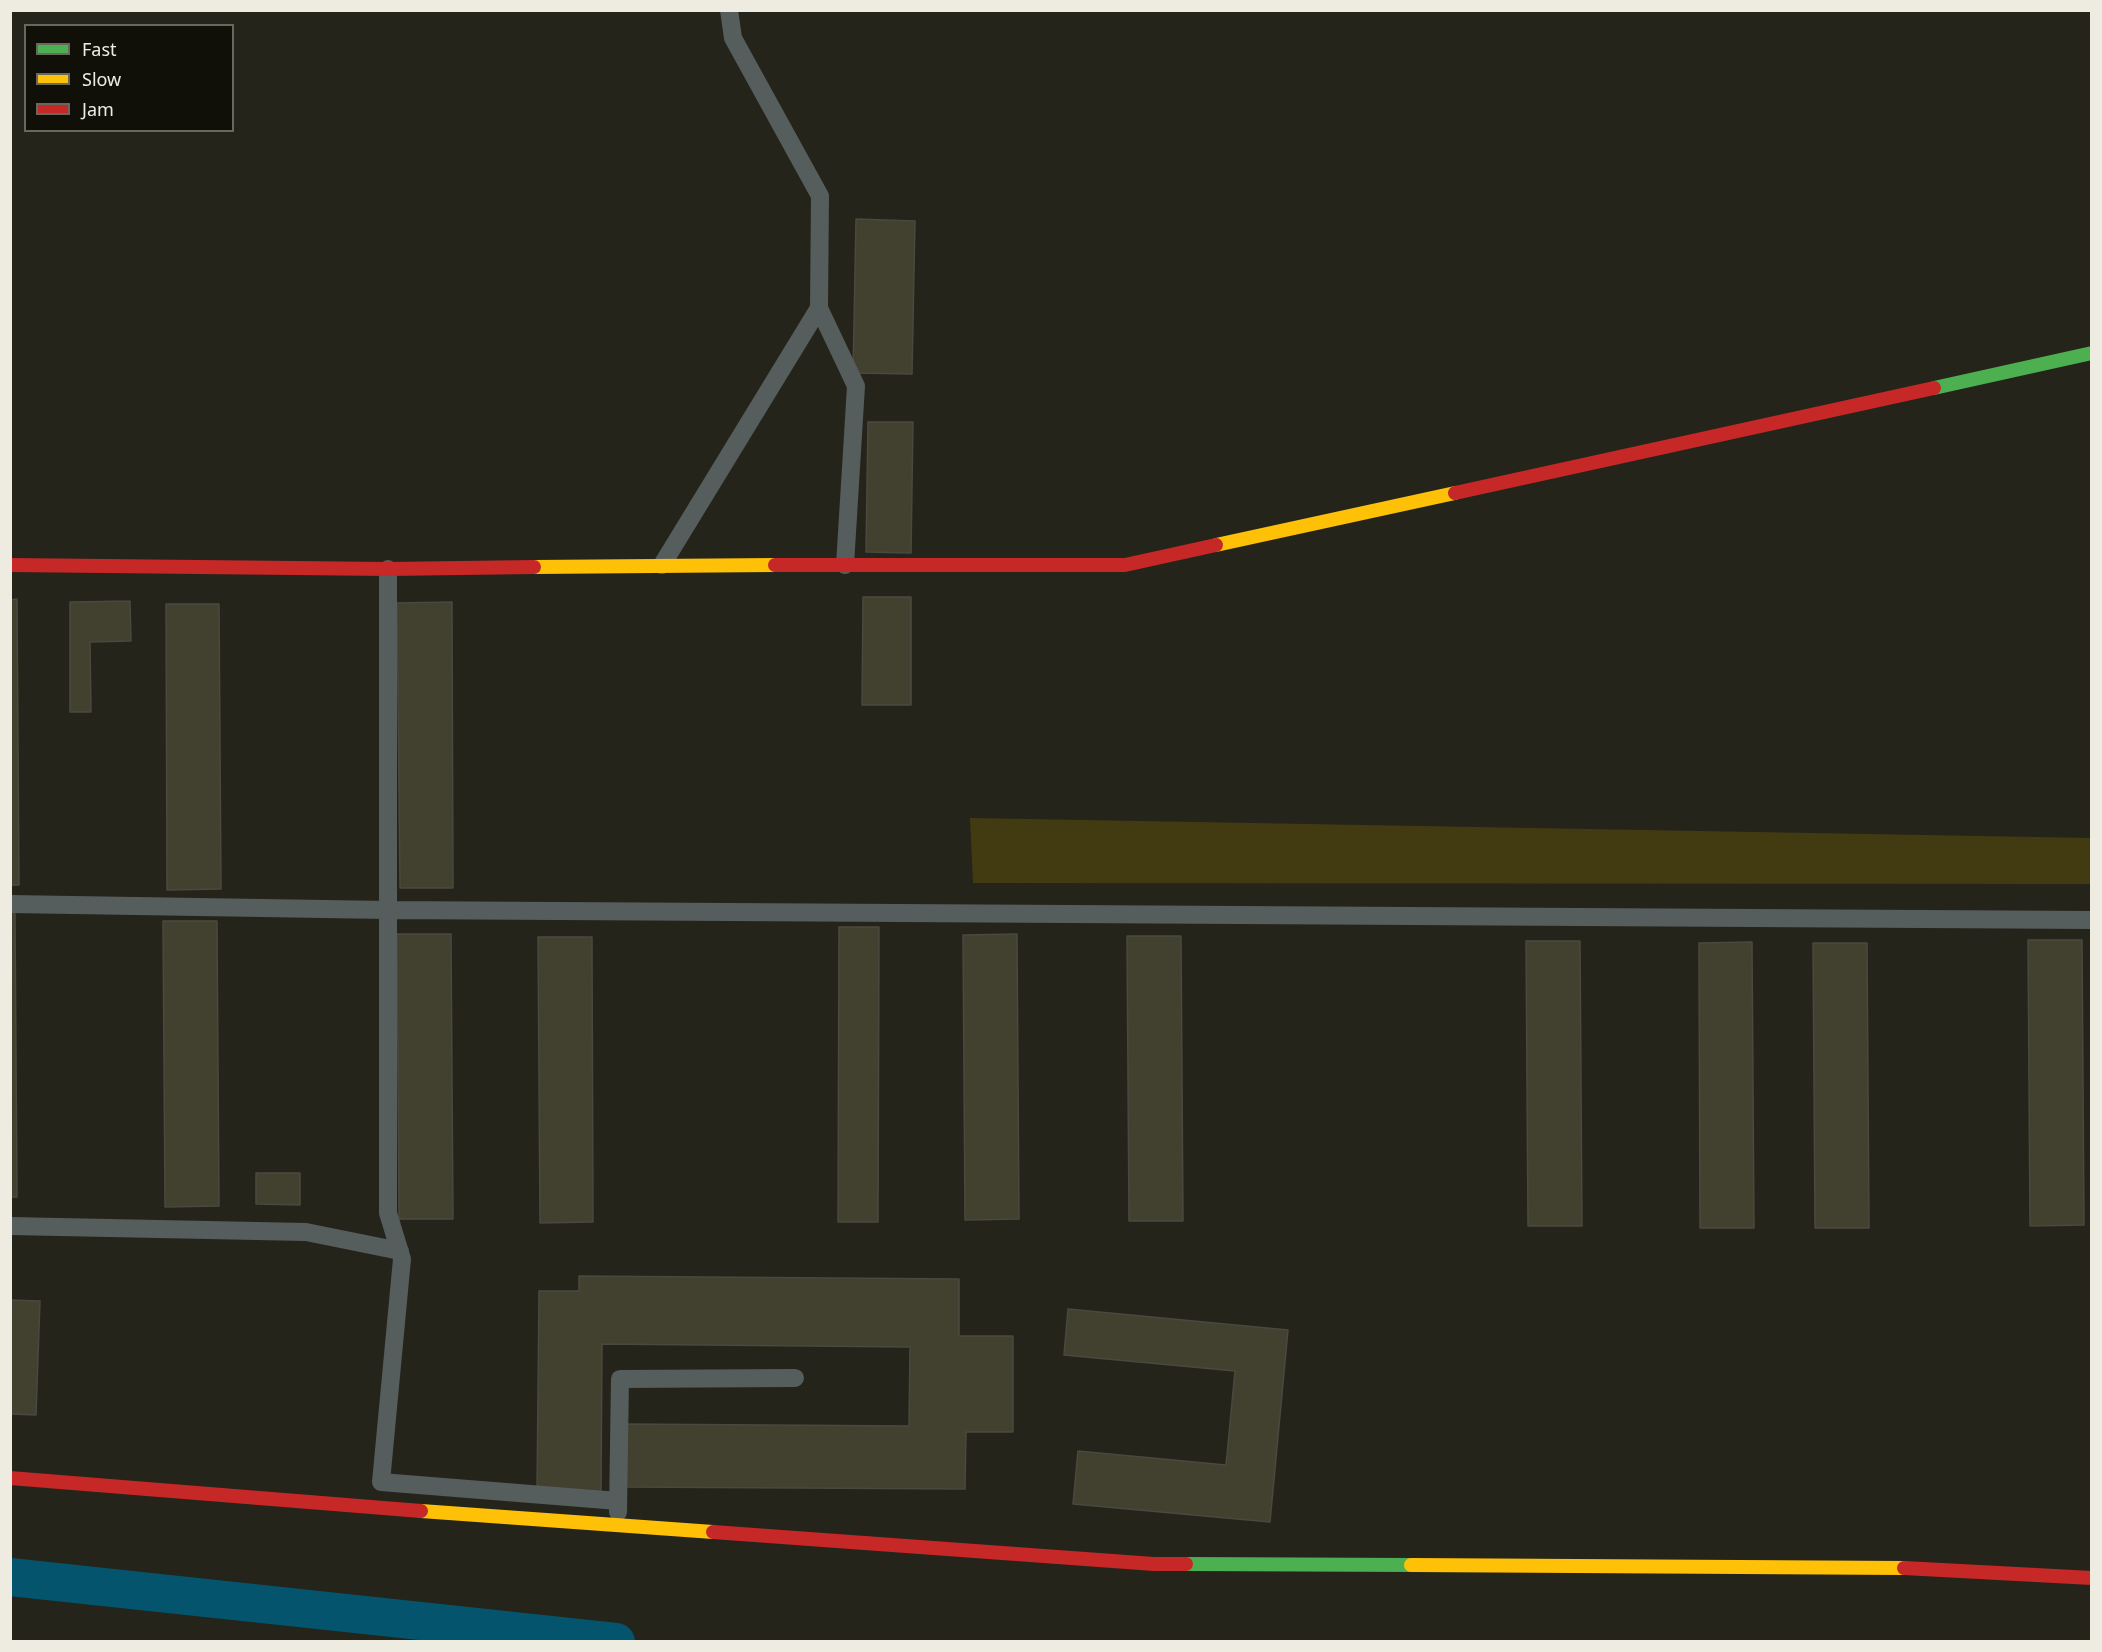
<!DOCTYPE html>
<style>
body{margin:0}
#map{position:relative;width:2102px;height:1652px;overflow:hidden;background:#25241a;font-family:"Noto Sans",sans-serif}
canvas{display:block}
.frame{position:absolute;inset:0;border:12px solid #eeece1;pointer-events:none}
.legend{position:absolute;left:24px;top:24px;width:210px;height:108px;box-sizing:border-box;background:#111008;border:2px solid #69685f;margin:0;padding:8px 10px;list-style:none;font-size:18px;color:#eeece1}
.legend li{display:flex;align-items:center;gap:12px;height:30px}
.legend b{width:30px;border:2px solid #69685f}
</style>
<div id="map">
<canvas width="2102" height="1652"></canvas>
<div class="frame"></div>
<ul class="legend">
<li><b style="height:8px;background:#4caf50"></b>Fast</li>
<li><b style="height:8px;background:#ffc107"></b>Slow</li>
<li><b style="height:8px;background:#c62828"></b>Jam</li>
</ul>
</div>
<script>
const ctx = document.querySelector('canvas').getContext('2d');
ctx.lineJoin = 'round';
function paint(path, color) {
  ctx.fillStyle = color;
  ctx.fill(path, 'evenodd');
}
function shape(rows) {
  const path = new Path2D();
  for (const r of rows) {
    path.moveTo(r[0], r[1]);
    for (let i = 2; i < r.length; i += 2) path.lineTo(r[i], r[i + 1]);
  }
  return path;
}
function strokePath(path, color, width, dash) {
  ctx.strokeStyle = color;
  ctx.lineWidth = width;
  ctx.lineCap = dash ? 'butt' : 'round';
  ctx.setLineDash(dash || []);
  ctx.stroke(path);
}
paint(shape([
 [970,818,2091,838,2091,884,973,883]
]), '#423b12');
strokePath(shape([
 [10,1577,616,1642]
]), '#03546c', 38);
const building = shape([
 [856,219,915,221,912,374,853,373,856,219],
 [868,422,913,422,911,553,866,552,868,422],
 [863,597,911,597,911,705,862,705,863,597],
 [17,599,19,885,10,885,10,600,17,599],
 [130,601,131,641,90,642,91,712,70,712,70,602,130,601],
 [452,602,453,888,400,888,397,603,452,602],
 [166,604,219,604,221,889,167,890,166,604],
 [10,911,15,911,17,1197,10,1197,10,911],
 [163,921,217,921,219,1206,165,1207,163,921],
 [839,927,879,927,878,1222,838,1222,839,927],
 [397,934,451,934,453,1219,399,1219,397,934],
 [1017,934,1019,1219,965,1220,963,935,1017,934],
 [1127,936,1181,936,1183,1221,1129,1221,1127,936],
 [538,937,592,937,593,1222,540,1223,538,937],
 [2028,940,2082,940,2084,1225,2030,1226,2028,940],
 [1526,941,1580,941,1582,1226,1528,1226,1526,941],
 [1752,942,1754,1228,1700,1228,1699,943,1752,942],
 [1813,943,1867,943,1869,1228,1815,1228,1813,943],
 [256,1173,300,1173,300,1205,256,1204,256,1173],
 [579,1276,959,1279,959,1336,1013,1336,1013,1432,966,1432,965,1489,623,1487,624,1424,909,1426,910,1347,602,1344,601,1493,537,1493,539,1291,579,1291,579,1276],
 [10,1300,40,1301,36,1415,10,1414,10,1300],
 [1068,1309,1288,1330,1270,1522,1073,1504,1078,1451,1226,1465,1235,1371,1064,1355,1068,1309]
]);
paint(building, '#42402f');
strokePath(building, '#4a4940', 1.5);
strokePath(shape([
 [819,308,856,386,845,565],
 [662,565,819,308,820,196,733,38,729,10],
 [388,569,388,1213,402,1259,381,1482,618,1501],
 [10,904,387,910,2092,920],
 [10,1226,306,1232,400,1251],
 [618,1512,620,1379,795,1378]
]), '#565d5d', 18);
strokePath(shape([
 [1934,388,2092,353],
 [1186,1564,1411,1565]
]), '#4caf50', 14);
strokePath(shape([
 [1216,545,1455,493],
 [534,567,775,565],
 [421,1511,713,1532],
 [1411,1565,1904,1568]
]), '#ffc107', 14);
strokePath(shape([
 [1455,493,1934,388],
 [10,565,388,569,534,567],
 [775,565,1125,565,1216,545],
 [10,1478,421,1511],
 [713,1532,1154,1564,1186,1564],
 [1904,1568,2092,1578]
]), '#c62828', 14);
</script>
